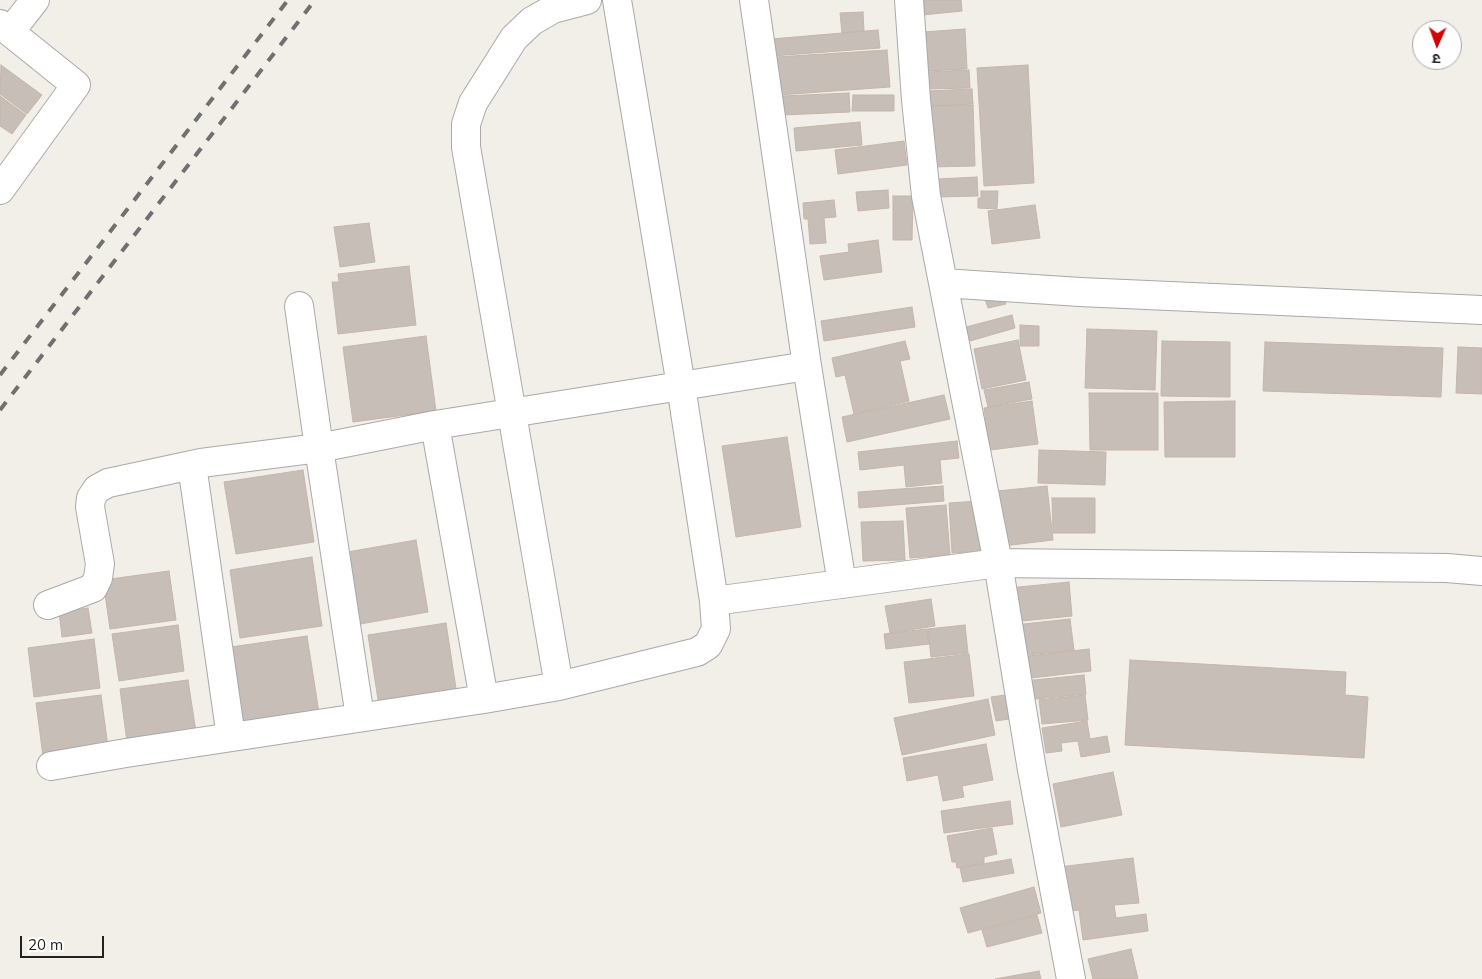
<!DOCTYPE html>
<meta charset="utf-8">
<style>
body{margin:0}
#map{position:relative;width:1482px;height:979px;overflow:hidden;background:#f2efe9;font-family:Mulish,"Noto Sans Devanagari",sans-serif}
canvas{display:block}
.north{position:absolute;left:1412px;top:20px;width:50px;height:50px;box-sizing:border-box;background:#fff;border:1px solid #a7a7a7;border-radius:50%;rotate:182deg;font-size:14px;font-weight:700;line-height:20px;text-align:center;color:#222}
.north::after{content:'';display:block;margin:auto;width:18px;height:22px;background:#d40006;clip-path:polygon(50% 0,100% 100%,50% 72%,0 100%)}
.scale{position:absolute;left:20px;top:936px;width:84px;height:22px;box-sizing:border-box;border:2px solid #222;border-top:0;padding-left:6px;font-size:15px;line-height:18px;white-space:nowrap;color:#222;-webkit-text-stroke:4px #fff;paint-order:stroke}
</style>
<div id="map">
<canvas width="1482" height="979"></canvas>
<div class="north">उ</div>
<div class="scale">20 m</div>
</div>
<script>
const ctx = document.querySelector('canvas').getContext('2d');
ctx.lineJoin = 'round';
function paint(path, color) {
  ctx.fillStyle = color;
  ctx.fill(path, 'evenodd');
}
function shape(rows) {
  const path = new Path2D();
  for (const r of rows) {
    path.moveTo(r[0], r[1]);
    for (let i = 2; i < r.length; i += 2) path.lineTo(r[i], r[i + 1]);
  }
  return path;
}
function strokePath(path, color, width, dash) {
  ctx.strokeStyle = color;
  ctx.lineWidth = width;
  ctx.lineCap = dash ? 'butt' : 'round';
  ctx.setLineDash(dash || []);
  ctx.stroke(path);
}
const building = shape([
 [921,0,961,0,962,11,923,15,921,0],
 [863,12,864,31,842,33,840,13,863,12],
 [965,29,967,69,925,71,923,32,965,29],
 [878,30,880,48,772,56,771,39,878,30],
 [887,50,890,87,778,95,776,57,887,50],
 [1,65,42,95,27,114,0,94,1,65],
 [1028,65,1034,183,984,186,977,68,1028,65],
 [969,70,970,88,927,89,927,72,969,70],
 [972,89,973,104,928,106,928,91,972,89],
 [849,93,850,112,783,115,782,96,849,93],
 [853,95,894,95,894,111,852,111,853,95],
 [0,96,26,115,12,134,0,126,0,96],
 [973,105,975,166,931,167,929,106,973,105],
 [860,122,862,145,796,151,794,128,860,122],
 [904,141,907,165,838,174,835,150,904,141],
 [977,177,978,196,938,197,938,179,977,177],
 [888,190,889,208,858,211,856,192,888,190],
 [981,191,998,191,997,209,978,208,978,198,981,198,981,191],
 [893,196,913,196,912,240,893,240,893,196],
 [834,200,836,217,824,218,826,243,810,244,808,219,804,219,803,203,834,200],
 [1035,205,1040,238,992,244,988,211,1035,205],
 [369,223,375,262,340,267,334,227,369,223],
 [878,240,882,272,824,280,820,256,849,252,848,244,878,240],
 [409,266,416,325,338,334,332,282,339,282,338,274,409,266],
 [1001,288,1006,304,988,308,983,293,1001,288],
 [912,307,915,327,824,341,821,321,912,307],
 [1012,315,1015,328,970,341,966,327,1012,315],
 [1020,325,1039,326,1039,346,1020,346,1020,325],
 [1087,329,1157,331,1155,390,1085,388,1087,329],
 [426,336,436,411,353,422,343,347,426,336],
 [1018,340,1026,380,982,389,974,349,1018,340],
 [905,341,910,359,900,361,909,401,854,414,845,375,836,377,832,358,905,341],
 [1162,341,1230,342,1230,397,1161,396,1162,341],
 [1265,342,1443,348,1441,397,1263,391,1265,342],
 [1458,347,1482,348,1482,394,1456,393,1458,347],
 [1029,382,1032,399,988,407,984,390,1029,382],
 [1089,393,1158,393,1158,450,1090,450,1089,393],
 [944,395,950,419,847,442,842,417,944,395],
 [1032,401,1038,444,990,450,984,408,1032,401],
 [1235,401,1235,457,1165,457,1164,402,1235,401],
 [787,437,801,527,736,537,722,446,787,437],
 [957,441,959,458,940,460,942,483,906,487,904,465,860,470,858,452,957,441],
 [1039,450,1106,452,1105,485,1038,483,1039,450],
 [303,470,314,542,236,554,224,482,303,470],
 [943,486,944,501,859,508,858,492,943,486],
 [1047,486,1053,540,1003,546,997,491,1047,486],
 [1052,498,1095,498,1095,533,1053,533,1052,498],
 [979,501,982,551,952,553,949,503,979,501],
 [946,505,950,555,910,558,906,508,946,505],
 [903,521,905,560,863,561,861,522,903,521],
 [416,540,428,612,349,626,336,554,416,540],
 [312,557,322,626,240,638,230,570,312,557],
 [169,571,176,620,110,629,103,580,169,571],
 [1069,582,1072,616,1012,622,1009,588,1069,582],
 [931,599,935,626,890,633,885,606,931,599],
 [88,608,92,633,62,637,59,612,88,608],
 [1070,619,1074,650,1018,656,1014,625,1070,619],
 [446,623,457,695,379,706,368,635,446,623],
 [178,625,184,671,119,681,112,634,178,625],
 [965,625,968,653,931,657,928,629,965,625],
 [927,629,929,644,886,649,884,634,927,629],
 [307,636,319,713,235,725,224,648,307,636],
 [94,639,100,688,34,697,28,648,94,639],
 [1089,649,1091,671,1023,679,1020,657,1089,649],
 [969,654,974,696,909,703,904,662,969,654],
 [1130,660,1346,672,1345,695,1368,697,1364,758,1125,745,1130,660],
 [1084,675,1086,694,1026,700,1024,681,1084,675],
 [188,680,196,732,127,742,120,689,188,680],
 [101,695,108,747,43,756,36,703,101,695],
 [1005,695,1009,719,996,721,991,697,1005,695],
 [1085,695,1088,720,1042,724,1039,700,1085,695],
 [988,699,995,735,902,755,894,718,988,699],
 [1087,721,1090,739,1107,736,1110,752,1081,757,1078,741,1061,743,1062,751,1046,753,1042,728,1087,721],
 [986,744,993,780,962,786,964,797,943,801,938,775,907,781,903,758,986,744],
 [1113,772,1122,815,1061,827,1053,784,1113,772],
 [1010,801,1013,824,944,833,941,811,1010,801],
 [992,828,997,854,984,857,984,863,957,868,956,862,952,862,947,836,992,828],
 [1133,858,1139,903,1114,905,1116,918,1146,914,1148,931,1083,940,1079,910,1065,912,1059,867,1133,858],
 [1011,859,1014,873,963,882,960,868,1011,859],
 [1034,887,1041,913,968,933,960,908,1034,887],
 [1037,915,1042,933,987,947,982,930,1037,915],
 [1131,949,1138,979,1093,979,1088,959,1131,949],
 [1039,971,1041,979,995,979,1039,971]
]);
paint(building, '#c7beb7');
strokePath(building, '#c5b5aa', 1);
const minor = shape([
 [617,0,681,386,714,601],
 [754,0,807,366],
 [909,0,916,100,926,196,998,563,1032,770,1071,979],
 [0,24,76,85,0,190],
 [10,32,35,0],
 [943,283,1080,292,1482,310],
 [299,306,319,448,360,717],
 [192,465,231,737],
 [842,584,807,366,435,425,484,699,559,686,697,652,708,645,716,629,714,601,998,563,1447,568,1482,571],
 [48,605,93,588,98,578,100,564,90,507,91,498,97,489,108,483,201,463,319,448,435,425],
 [559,686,466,147,466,124,473,103,514,38,532,21,553,9,587,0],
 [51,766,126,753,484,699]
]);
strokePath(minor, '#a9a9a9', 30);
strokePath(minor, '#fff', 28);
strokePath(shape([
 [0,375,288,0],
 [0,410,315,0]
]), '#707070', 4, [10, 10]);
</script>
